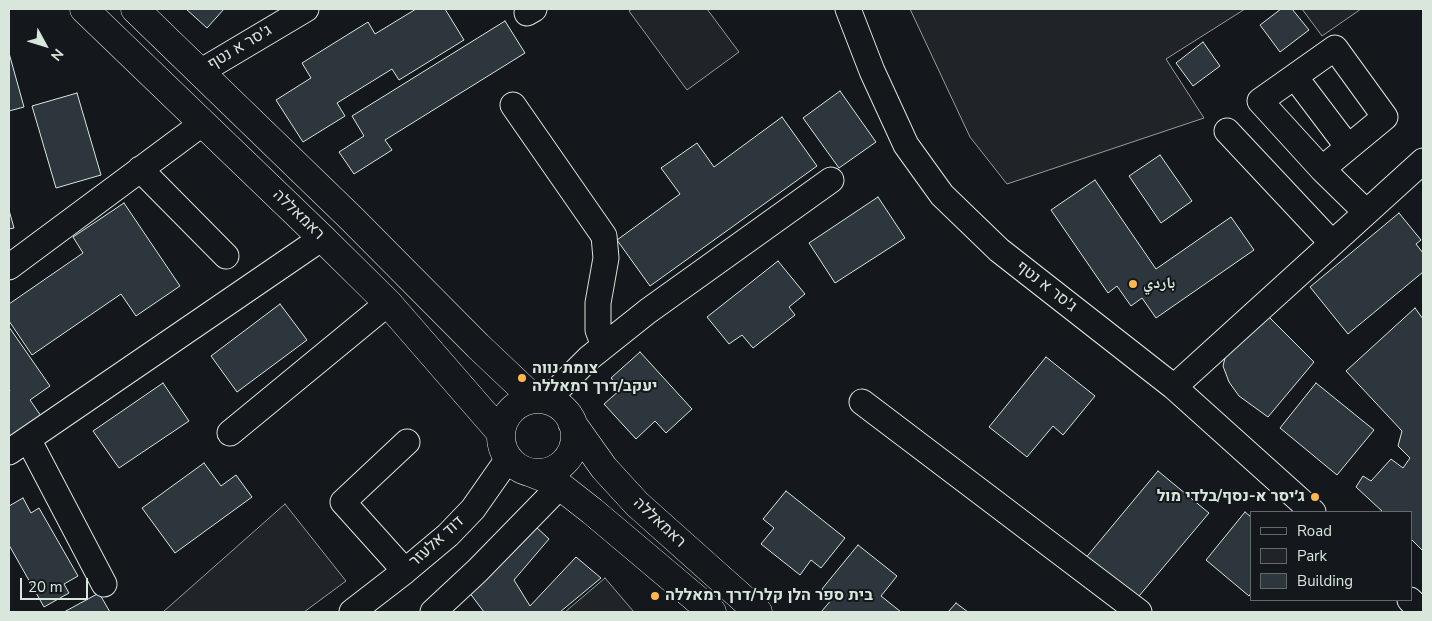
<!DOCTYPE html>
<meta charset="utf-8">
<style>
body{margin:0}
#map{position:relative;width:1432px;height:621px;overflow:hidden;background:#14181c;font-family:"Nunito Sans",sans-serif}
canvas{display:block}
.frame{position:absolute;inset:0;border:10px solid #d8e6dc;pointer-events:none}
.legend{position:absolute;left:1250px;top:511px;width:162px;height:90px;box-sizing:border-box;background:#14181c;border:1px solid #626a69;margin:0;padding:6px 9px;list-style:none;font-size:15px;color:#d8e6dc}
.legend li{display:flex;align-items:center;gap:10px;height:25px}
.legend b{width:25px;border:1px solid #626a69}
.north{position:absolute;left:20px;top:20px;width:50px;height:50px;-webkit-text-stroke:4px #14181c;paint-order:stroke;rotate:129deg;font-size:14px;font-weight:700;line-height:20px;text-align:center;color:#d8e6dc}
.north::after{content:'';display:block;margin:auto;width:18px;height:22px;background:#d8e6dc;clip-path:polygon(50% 0,100% 100%,50% 72%,0 100%)}
.scale{position:absolute;left:20px;top:578px;width:68px;height:22px;box-sizing:border-box;border:2px solid #d8e6dc;border-top:0;padding-left:6px;font-size:15px;line-height:18px;white-space:nowrap;color:#d8e6dc;-webkit-text-stroke:4px #14181c;paint-order:stroke}
</style>
<div id="map">
<canvas width="1432" height="621"></canvas>
<div class="frame"></div>
<ul class="legend">
<li><b style="height:6px;background:#14181c"></b>Road</li>
<li><b style="height:14px;background:#202428"></b>Park</li>
<li><b style="height:14px;background:#2c363c"></b>Building</li>
</ul>
<div class="north">N</div>
<div class="scale">20 m</div>
</div>
<script>
const ctx = document.querySelector('canvas').getContext('2d');
ctx.lineJoin = 'round';
function paint(path, color) {
  ctx.fillStyle = color;
  ctx.fill(path, 'evenodd');
}
function shape(rows) {
  const path = new Path2D();
  for (const r of rows) {
    if (r.length === 3) {
      path.moveTo(r[0] + r[2], r[1]);
      path.arc(r[0], r[1], r[2], 0, 2 * Math.PI);
      continue;
    }
    path.moveTo(r[0], r[1]);
    for (let i = 2; i < r.length; i += 2) path.lineTo(r[i], r[i + 1]);
  }
  return path;
}
function strokePath(path, color, width, dash) {
  ctx.strokeStyle = color;
  ctx.lineWidth = width;
  ctx.lineCap = dash ? 'butt' : 'round';
  ctx.setLineDash(dash || []);
  ctx.stroke(path);
}
function label(font, color, halo, rows, align = 'center') {
  ctx.font = font + ' "Nunito Sans","Noto Naskh Arabic",Heebo,sans-serif';
  ctx.lineWidth = 4;
  ctx.setLineDash([]);
  ctx.textBaseline = 'middle';
  ctx.strokeStyle = halo;
  ctx.fillStyle = color;
  for (const [text, x, y, turn = 0] of rows) {
    ctx.save();
    ctx.translate(x, y);
    ctx.rotate((+turn || 0) * Math.PI / 180);
    ctx.textAlign = isNaN(turn) ? turn : align;
    if (halo) ctx.strokeText(text, 0, 0);
    ctx.fillText(text, 0, 0);
    ctx.restore();
  }
}
const green = shape([
 [632,9,707,9,739,52,687,90,629,11,632,9],
 [910,9,1245,9,1166,59,1204,118,1007,184,970,137,910,9],
 [1302,9,1361,9,1322,36,1302,9],
 [285,504,346,581,304,612,163,612,285,504],
 [605,578,634,612,565,612,605,578]
]);
paint(green, '#202428');
strokePath(green, '#939e99', 1);
const building = shape([
 [186,9,224,9,207,28,186,9],
 [416,9,445,9,464,40,399,80,392,69,337,103,345,116,303,142,276,100,311,78,302,63,368,22,375,34,416,9],
 [1281,9,1292,9,1309,30,1280,52,1260,25,1281,9],
 [505,21,525,53,385,140,392,150,354,174,339,152,364,136,352,116,505,21],
 [1203,42,1220,66,1193,86,1176,63,1203,42],
 [9,53,24,107,9,111,9,53],
 [840,91,876,142,839,168,803,118,840,91],
 [77,93,101,175,56,188,32,106,77,93],
 [782,117,817,166,650,286,617,240,680,194,661,168,697,143,714,167,782,117],
 [1160,155,1192,201,1161,223,1129,176,1160,155],
 [1095,180,1156,269,1231,217,1254,250,1156,318,1142,298,1131,306,1117,286,1108,293,1051,210,1095,180],
 [878,197,905,238,835,283,809,243,878,197],
 [124,203,180,286,136,316,121,294,32,355,9,321,9,304,83,253,73,237,124,203],
 [9,210,14,228,9,229,9,210],
 [1399,213,1421,240,1416,244,1423,253,1423,272,1348,334,1310,287,1399,213],
 [778,261,805,294,789,307,795,315,753,348,742,335,729,344,707,317,778,261],
 [280,304,307,340,237,392,211,356,280,304],
 [1415,308,1423,319,1423,551,1411,539,1411,512,1383,512,1356,487,1363,476,1371,481,1391,459,1403,468,1410,458,1398,446,1402,431,1346,371,1415,308],
 [1267,315,1314,362,1268,417,1239,396,1229,382,1223,366,1227,350,1267,315],
 [9,327,50,386,30,400,41,416,9,438,9,392,10,391,9,389,9,327],
 [640,352,692,409,666,433,655,421,636,439,604,404,621,389,611,378,640,352],
 [1046,357,1095,396,1063,435,1053,426,1027,457,989,427,1046,357],
 [163,383,189,421,119,468,93,431,163,383],
 [1316,383,1374,430,1337,475,1280,428,1316,383],
 [204,463,221,486,236,475,252,497,175,553,142,508,204,463],
 [1158,471,1209,513,1134,602,1084,560,1158,471],
 [786,491,845,538,821,568,811,560,800,575,761,544,774,528,763,519,786,491],
 [23,498,31,513,39,508,78,576,64,584,69,593,44,607,9,545,9,506,23,498],
 [1245,512,1251,517,1251,593,1249,596,1206,560,1245,512],
 [535,526,549,539,514,580,530,606,576,557,601,578,560,612,484,612,469,592,535,526],
 [858,545,897,576,881,596,901,612,821,612,833,598,822,589,858,545],
 [99,593,110,612,64,612,99,593],
 [956,603,968,612,948,612,956,603]
]);
paint(building, '#2c363c');
strokePath(building, '#d8e6dc', 1);
const minor = shape([
 [848,9,872,71,906,145,942,195,999,250,1174,387,1313,512],
 [527,13,534,9],
 [200,72,306,9],
 [1295,77,1348,147],
 [513,105,604,236,606,258,598,303,598,330,604,346],
 [1227,131,1332,243],
 [140,169,226,256],
 [1322,169,1385,117,1335,48,1260,101,1322,169,1366,212],
 [9,267,203,123],
 [1174,387,1423,161],
 [547,400,589,358,648,311,831,180],
 [862,402,1139,612],
 [230,433,388,303],
 [28,439,104,584],
 [9,452,322,238],
 [405,571,343,502,407,442],
 [1410,600,1422,612],
 [352,612,405,571,448,535,473,509,508,459],
 [433,612,477,571,560,486]
]);
const highway = shape([
 [84,9,322,238,388,303,501,433],
 [135,9,352,219,478,346,534,399],
 [538,436,37],
 [572,423,604,468,637,504,758,612],
 [529,472,547,479,560,486,592,511,712,612]
]);
strokePath(minor, '#d8e6dc', 27);
strokePath(highway, '#d8e6dc', 29);
strokePath(minor, '#14181c', 25);
strokePath(highway, '#14181c', 28);
for (const [x, y, r, color] of [
 [1133,284,5,"#ffb74d"],
 [522,378,5,"#ffb74d"],
 [1315,497,5,"#ffb74d"],
 [655,596,5,"#ffb74d"]
]) {
  const dot = new Path2D();
  dot.arc(x, y, r, 0, 2 * Math.PI);
  ctx.fillStyle = color;
  ctx.fill(dot);
  strokePath(dot, '#14181c', 2);
}
label('16px', '#d8e6dc', '#14181c', [
 ["ג'סר א נטף",240,48,-31],
 ["ראמאללה",298,215,44],
 ["ג'סר א נטף",1046,287,38],
 ["ראמאללה",659,523,43],
 ["דוד אלעזר",437,542,-42]
]);
label('bold 16px', '#d8e6dc', '#14181c', [
 ["باردي",1143,284],
 ["צומת נווה",532,369],
 ["יעקב/דרך רמאללה",532,387],
 ["ג׳יסר א-נסף/בלדי מול",1305,497,"right"],
 ["בית ספר הלן קלר/דרך רמאללה",665,596]
], 'left');
</script>
